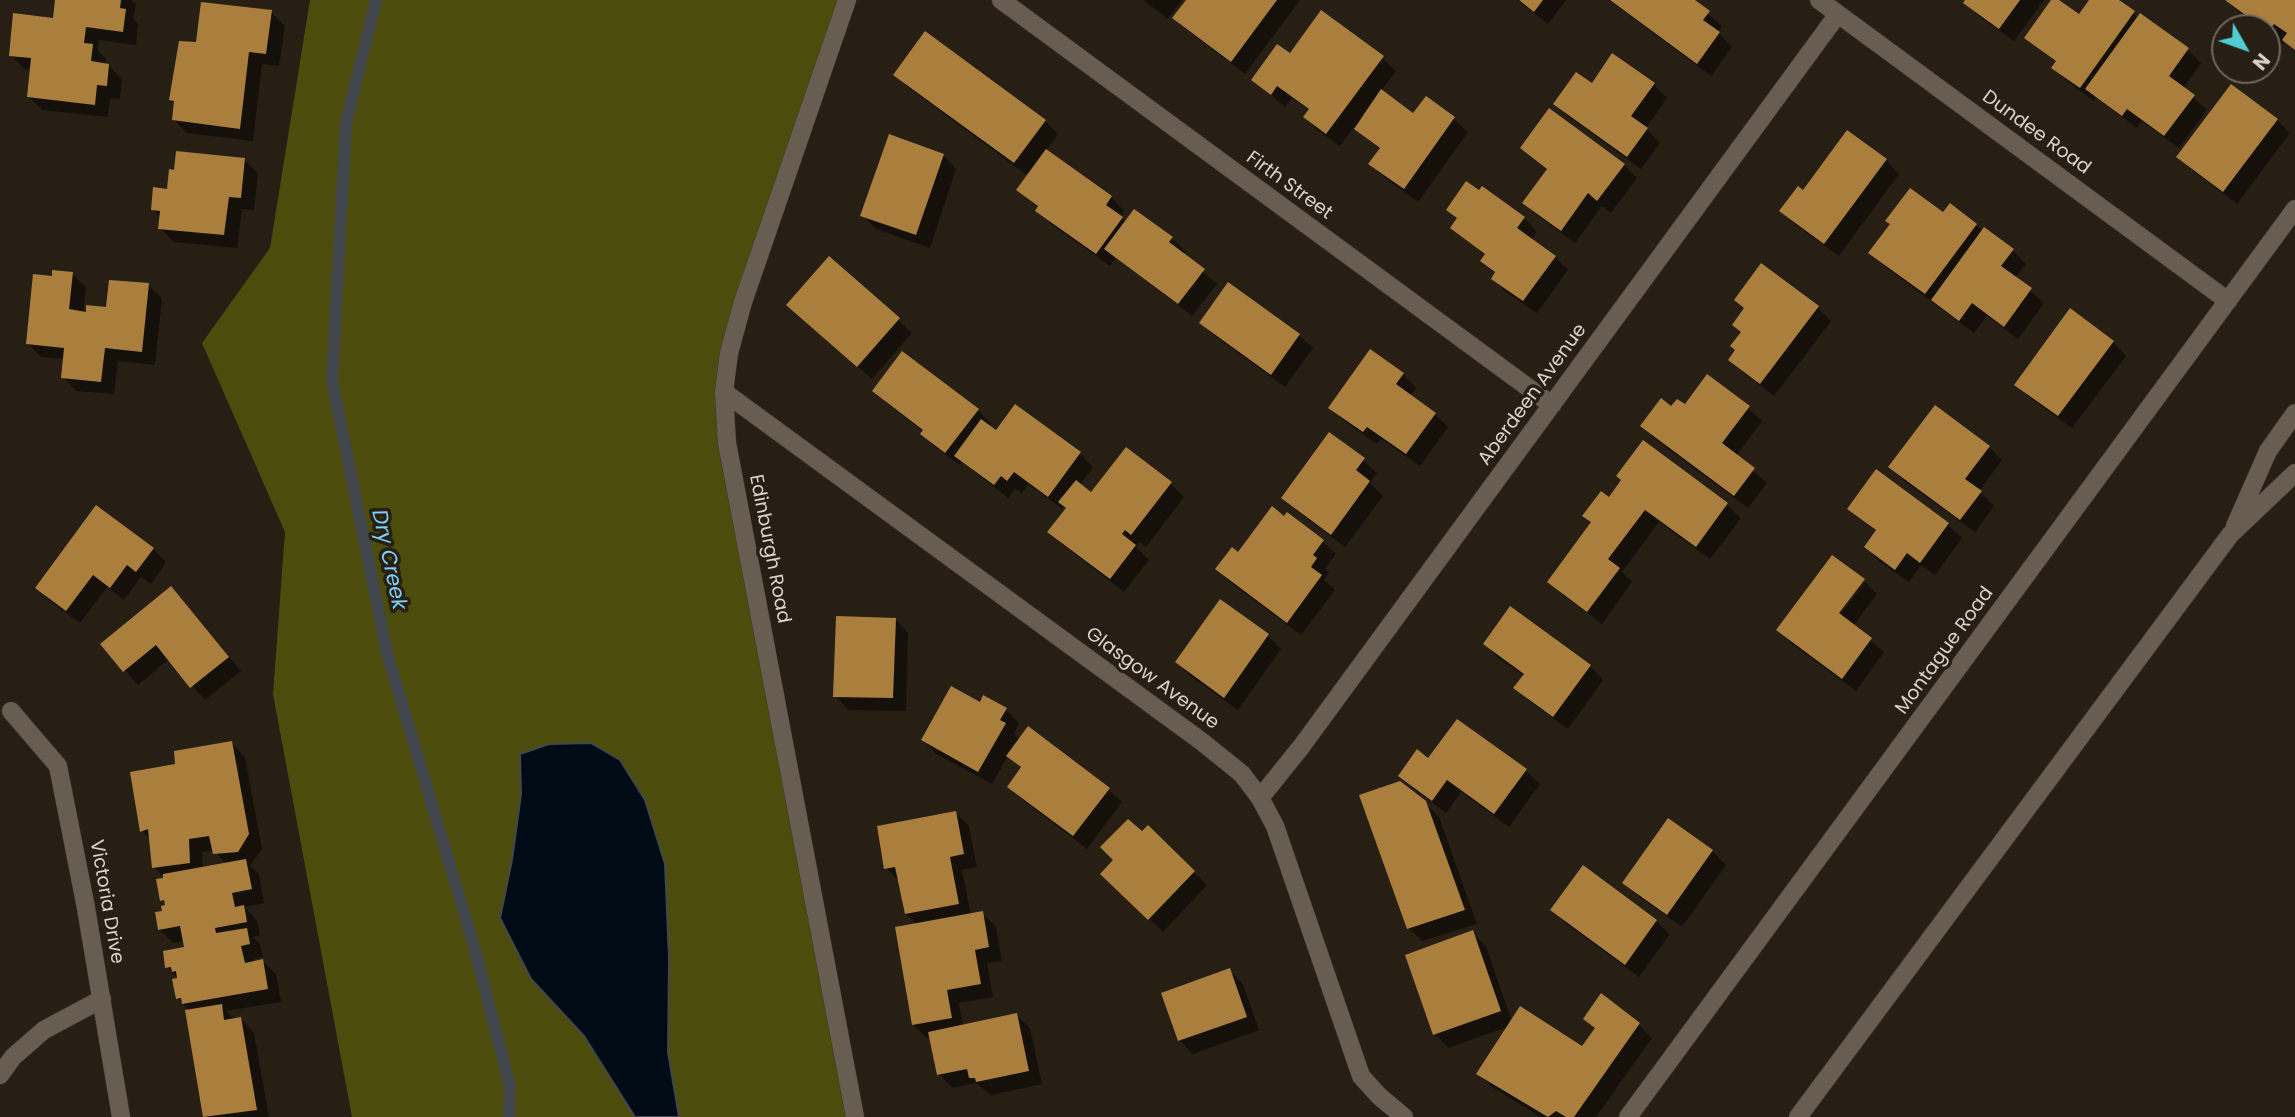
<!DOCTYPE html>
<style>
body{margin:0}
#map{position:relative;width:2295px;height:1117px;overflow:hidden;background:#281f14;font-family:Poppins,sans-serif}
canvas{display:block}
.north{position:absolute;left:2211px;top:14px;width:70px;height:70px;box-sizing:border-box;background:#281f14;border:2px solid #6e675d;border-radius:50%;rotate:130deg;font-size:19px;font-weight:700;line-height:28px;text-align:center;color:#d8d2cb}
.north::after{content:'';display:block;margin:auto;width:24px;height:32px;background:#51ccd4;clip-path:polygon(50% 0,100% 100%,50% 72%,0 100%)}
</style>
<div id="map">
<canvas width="2295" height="1117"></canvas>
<div class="north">N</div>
</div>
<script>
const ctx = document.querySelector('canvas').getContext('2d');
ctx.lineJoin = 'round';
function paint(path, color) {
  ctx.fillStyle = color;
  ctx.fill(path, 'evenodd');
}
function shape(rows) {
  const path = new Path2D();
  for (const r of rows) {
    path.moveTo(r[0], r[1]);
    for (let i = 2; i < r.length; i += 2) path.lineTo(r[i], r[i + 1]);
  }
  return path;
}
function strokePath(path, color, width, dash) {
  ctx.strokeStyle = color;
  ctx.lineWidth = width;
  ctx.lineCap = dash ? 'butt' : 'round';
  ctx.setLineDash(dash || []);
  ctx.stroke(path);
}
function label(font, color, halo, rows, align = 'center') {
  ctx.font = font + ' Poppins,sans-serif';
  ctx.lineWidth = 7;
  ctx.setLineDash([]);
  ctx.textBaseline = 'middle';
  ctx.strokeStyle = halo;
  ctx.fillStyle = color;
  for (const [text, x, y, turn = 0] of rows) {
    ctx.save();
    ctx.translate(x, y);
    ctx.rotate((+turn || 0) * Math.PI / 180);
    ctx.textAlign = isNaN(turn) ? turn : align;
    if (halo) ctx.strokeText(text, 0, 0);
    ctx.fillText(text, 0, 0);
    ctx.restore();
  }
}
paint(shape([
 [310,0,849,0,729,353,727,442,849,1117,352,1117,273,694,285,532,202,343,270,248]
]), '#4c4d0c');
const water = shape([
 [591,743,620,760,645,800,665,864,669,958,668,1052,679,1117,635,1117,584,1036,531,979,500,918,512,860,521,794,520,754,549,744,591,743]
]);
paint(water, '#000b15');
strokePath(water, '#41474c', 2);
paint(shape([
 [56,0,131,0,136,4,133,19,138,24,136,45,99,40,98,51,106,59,105,65,108,65,122,79,120,99,110,98,108,117,42,110,29,97,32,70,24,69,11,55,54,20],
 [1143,0,1182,0,1168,19],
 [1188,0,1300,0,1245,74,1188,31,1174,18],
 [1517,0,1566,0,1548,24],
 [1609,0,1692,0,1722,26,1718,32,1732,47,1711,76],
 [1968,0,2044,0,2014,41,1979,16,1966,2],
 [2053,0,2056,0,2079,16,2091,0,2116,0,2139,18,2141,16,2188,50,2201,63,2183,88,2207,110,2179,148,2141,121,2137,128,2096,97,2094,101,2067,81,2054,68,2057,63,2026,38],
 [2227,0,2295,0,2295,51,2285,41,2283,44,2267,33,2267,28,2261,28,2240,13],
 [271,12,285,26,279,66,262,64,253,141,187,133,174,120,176,104,171,100,197,44],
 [1290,56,1382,58,1396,71,1381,91,1414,115,1426,99,1454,119,1468,132,1418,202,1384,177,1370,164,1380,150,1354,127,1340,146,1318,131,1305,117,1310,111,1292,98,1285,107,1253,80],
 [895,74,1045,121,1058,134,1046,151,1111,197,1124,211,1120,217,1126,222,1135,211,1172,238,1186,252,1183,255,1217,284,1192,316,1116,258,1110,266,1051,224,1037,210,1039,208,1018,190,1028,176,909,88],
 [1592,85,1654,85,1667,98,1646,128,1660,143,1641,169,1569,117,1555,104],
 [2277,120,2290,133,2237,204,2192,170,2178,157],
 [1522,148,1624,165,1637,178,1611,213,1602,206,1575,243,1538,216,1524,203,1548,171],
 [943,155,956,169,930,248,876,229,862,215],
 [244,160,258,173,254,210,242,209,237,248,174,242,160,228,161,218,153,209,168,191],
 [1886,160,1899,174,1839,256,1795,224,1781,211,1804,192],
 [1479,192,1524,218,1537,232,1531,240,1555,257,1568,270,1537,313,1506,292,1493,278,1496,275,1482,261,1486,256,1452,228,1458,220,1448,210],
 [1943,215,1976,225,1983,232,2013,251,2026,264,2015,278,2044,303,2018,339,1987,316,1974,333,1884,266,1871,252],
 [829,259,912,333,872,379,802,319],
 [1761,266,1818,308,1831,321,1774,396,1744,373,1730,360,1737,351,1743,333,1746,309],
 [72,274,86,287,83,313,108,309,148,285,162,298,155,365,118,361,114,394,76,391,63,377,65,359,41,357,28,344,53,278],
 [1201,323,1299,335,1313,348,1285,387,1215,336],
 [2113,342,2126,356,2072,428,2030,398,2016,384],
 [1403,374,1416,388,1410,396,1435,414,1448,427,1420,466,1381,439,1377,444,1344,421,1330,408],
 [874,391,978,410,991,424,989,427,996,433,1015,406,1080,454,1093,467,1080,485,1092,494,1170,483,1184,497,1146,547,1140,542,1136,547,1149,560,1124,592,1063,545,1050,532,1067,509,1064,506,1062,509,1028,484,1022,493,1015,488,1008,498,962,462,960,465,936,448,923,434,924,432,888,404],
 [1685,407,1748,408,1762,421,1736,456,1767,483,1748,508,1656,440,1642,426,1672,409],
 [1643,442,1727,505,1741,518,1710,559,1659,522,1622,572,1632,582,1602,624,1563,595,1549,582,1623,481],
 [1989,447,2002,460,1979,491,1994,506,1975,532,1904,481,1891,467],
 [1363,460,1377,473,1370,483,1383,496,1345,547,1297,511,1283,498],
 [1876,472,1948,525,1962,538,1935,575,1921,565,1909,582,1879,561,1866,547,1877,532,1850,509],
 [1285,518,1322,541,1336,554,1325,569,1329,573,1324,580,1335,590,1301,635,1230,582,1217,569],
 [153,549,166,562,151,584,141,577,124,600,107,587,80,623,51,602,37,588],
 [1865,582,1877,594,1853,626,1884,652,1856,691,1792,644,1779,630,1832,619,1835,621],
 [171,588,241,671,205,700,169,659,138,685,103,644],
 [895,619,908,633,906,711,849,710,835,696],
 [1268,636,1281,649,1238,710,1190,676,1177,662],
 [1485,644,1590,666,1603,680,1568,729,1529,701,1516,687,1524,676,1498,658],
 [981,705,1005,709,1019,723,1014,734,1020,740,1108,789,1122,802,1087,849,1023,800,1009,787,1022,769,1008,756,992,784,936,754,923,740],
 [1457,721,1526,771,1540,784,1509,827,1461,792,1446,813,1414,789,1400,775,1429,760],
 [231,743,245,757,262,849,250,866,259,874,264,903,245,907,257,921,260,935,253,937,260,944,263,957,254,959,254,962,262,961,276,974,281,1002,226,1011,235,1020,241,1019,254,1033,269,1117,205,1117,187,1012,190,1011,177,998,179,980,167,967,186,949,185,941,173,943,160,930,164,912,168,906,162,900,166,880,154,867,151,840,142,831,177,765],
 [214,850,226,864,203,869,202,852],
 [1425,803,1439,817,1477,924,1422,941,1409,928],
 [956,813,969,826,977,867,962,870,971,915,982,913,996,927,1002,961,987,963,993,997,959,1003,963,1026,1016,1015,1030,1028,1042,1084,991,1095,976,1083,952,1088,939,1074,931,1037,927,1038,913,1025,917,925,906,914,900,882,886,868],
 [1669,820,1712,851,1726,865,1682,927,1638,896,1625,882],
 [1148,828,1207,885,1163,932,1103,873],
 [1583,867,1656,921,1670,934,1639,977,1565,923,1552,909],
 [1472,933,1486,946,1512,1022,1582,1048,1596,1030,1585,1019,1638,1024,1652,1038,1596,1117,1541,1117,1492,1087,1478,1074,1510,1026,1448,1048,1435,1034],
 [1229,970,1243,984,1259,1030,1193,1054,1179,1040]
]), '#0007');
strokePath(shape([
 [376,0,346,123,332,381,387,653,473,943,510,1086,509,1117]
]), '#41474c', 12);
paint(shape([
 [55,0,121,0,120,8,126,9,123,32,86,27,84,43,93,44,91,61,109,64,107,86,97,85,95,105,27,97,31,58,9,56,13,13,53,18],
 [1186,0,1277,0,1231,62,1172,18],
 [1519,0,1543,0,1534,12],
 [1610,0,1695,0,1710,11,1703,20,1720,32,1697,64],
 [1965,0,2020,0,1999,29,1963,3],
 [2051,0,2059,0,2079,14,2089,0,2119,0,2135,11,2080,88,2051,68,2056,61,2024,38],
 [2225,0,2295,0,2295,50,2282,40,2287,33,2274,24,2267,34,2267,28,2263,28],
 [201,2,272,10,266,54,249,52,240,129,172,120,174,101,169,100,179,41,196,42],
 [1321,10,1384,56,1326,134,1303,117,1309,109,1277,86,1271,95,1251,80,1277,44,1290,53],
 [2140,13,2189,48,2169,76,2195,95,2164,136,2127,109,2122,116,2085,89],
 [925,31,1046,120,1014,163,893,75],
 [1612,53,1655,83,1631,116,1648,128,1627,157,1553,104,1576,72,1592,83],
 [2231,84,2278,119,2223,192,2176,157],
 [1381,89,1413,113,1426,96,1455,117,1404,189,1368,164,1380,148,1354,129],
 [1549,108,1625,164,1597,201,1588,193,1561,231,1522,203,1547,169,1520,148],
 [1847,130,1887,159,1824,244,1779,211,1798,186,1803,190],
 [889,134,944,154,916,235,860,216],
 [1046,149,1112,196,1106,205,1123,217,1096,254,1035,211,1038,206,1016,190],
 [176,151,245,158,241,198,229,197,224,235,158,229,160,211,151,210,153,187,167,189,169,169,174,170],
 [1466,181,1479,190,1482,186,1525,217,1517,228,1556,256,1523,301,1491,279,1495,272,1480,261,1485,254,1450,228,1457,218,1446,210],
 [1910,188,1943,212,1950,203,1977,224,1925,294,1868,253,1890,224,1885,221],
 [1134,209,1173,237,1169,242,1205,269,1178,304,1104,249],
 [1984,227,2014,249,2001,266,2032,288,2004,327,1972,303,1959,321,1931,300],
 [829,256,900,318,857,367,786,305],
 [1761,263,1819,306,1760,384,1728,360,1735,350,1730,346,1741,332,1732,325,1744,308,1734,300],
 [52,270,73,272,69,309,86,312,86,305,106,307,109,280,149,283,142,352,105,348,101,382,61,378,64,348,26,344,33,274,52,276],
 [1228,282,1300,334,1271,375,1199,323],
 [2070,308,2114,341,2058,416,2014,385],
 [1370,349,1404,373,1396,384,1436,413,1406,454,1367,427,1363,432,1328,408],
 [902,351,979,409,945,453,920,434,923,430,872,391],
 [1707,374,1750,406,1722,443,1755,468,1734,496,1640,426,1661,398,1671,406,1677,399,1685,404],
 [1015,404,1081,452,1048,497,1014,472,1007,481,1001,476,994,485,954,456,981,419,996,430],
 [1935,405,1990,446,1965,479,1982,491,1960,520,1888,467],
 [1329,432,1365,458,1356,470,1370,481,1331,535,1281,498],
 [1643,440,1728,503,1696,547,1645,510,1608,559,1620,568,1587,612,1547,582,1591,522,1582,516,1601,491,1609,497,1621,480,1616,476],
 [1126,447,1172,482,1131,535,1125,530,1122,534,1136,545,1110,579,1047,532,1066,508,1058,502,1076,480,1091,492],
 [1876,469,1949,523,1920,563,1907,553,1895,570,1864,547,1876,530,1847,509],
 [96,505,154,548,136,572,127,565,110,588,93,575,66,611,35,588],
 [1272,506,1284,516,1287,512,1324,540,1313,555,1317,558,1311,567,1322,575,1287,623,1215,569,1232,547,1238,552],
 [1832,555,1865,579,1839,613,1872,638,1842,679,1776,630],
 [171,586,229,657,190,688,156,645,123,672,100,644],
 [1220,599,1269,634,1224,698,1175,662],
 [1510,606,1591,665,1553,717,1513,688,1524,674,1483,644],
 [836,616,896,618,893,698,833,697],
 [951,686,980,702,983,695,1007,708,1000,720,1006,723,978,772,921,740],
 [1457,719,1527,769,1494,814,1447,780,1432,801,1398,776,1417,749,1428,758],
 [1028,726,1110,788,1073,836,1007,787,1021,767,1006,756],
 [232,741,249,834,238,852,213,854,209,836,189,839,190,863,152,868,148,829,140,832,130,772,175,764,174,751],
 [1400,781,1426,801,1465,910,1407,929,1359,795],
 [956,811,964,854,950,857,959,904,905,914,895,867,884,869,877,826],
 [1668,818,1713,850,1667,915,1622,883],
 [1128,819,1142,831,1148,825,1195,871,1148,920,1100,874,1113,860,1100,847],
 [246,859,252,889,232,893,235,907,244,905,247,922,215,928,216,933,247,928,250,944,241,946,245,963,263,959,268,989,182,1004,181,998,176,999,172,979,177,978,176,971,172,972,171,967,165,968,163,951,184,947,180,926,158,930,155,912,162,911,161,906,165,905,164,900,160,901,156,879,163,878,163,874],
 [1583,865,1657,920,1625,965,1550,910],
 [983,911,989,947,975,950,981,984,947,990,952,1018,912,1025,895,927],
 [1473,930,1501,1011,1433,1035,1405,955],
 [1230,968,1247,1017,1178,1041,1161,993],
 [1601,993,1640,1023,1574,1117,1566,1117,1556,1111,1548,1117,1476,1074,1520,1006,1582,1046,1595,1028,1583,1019],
 [222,1004,224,1020,241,1017,257,1110,203,1117,185,1010],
 [1017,1013,1029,1071,976,1082,975,1078,969,1078,967,1069,937,1075,928,1032]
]), '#aa7f3d');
const street = shape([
 [847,0,743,302,729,353,724,392,727,443,855,1117],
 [1001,0,1552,405],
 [1819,0,2228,301],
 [724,392,1201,741,1242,774,1260,798,1275,826,1361,1076,1379,1096,1404,1117],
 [11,711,58,766,86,908,121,1117],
 [1260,798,1301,747,1838,14],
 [0,1075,13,1057,44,1030,102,999],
 [1628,1117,2295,209]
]);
const secondary = shape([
 [2235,526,2268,451,2295,413],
 [1798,1117,2230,535,2295,473]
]);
strokePath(street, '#413932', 19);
strokePath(secondary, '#413932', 19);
strokePath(street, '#675d50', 18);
strokePath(secondary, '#675d50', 18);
label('19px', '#d8d2cb', '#281f14', [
 ["Dundee Road",2036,133,36],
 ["Firth Street",1289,186,36],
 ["Aberdeen Avenue",1533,395,-54],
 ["Edinburgh Road",769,549,79],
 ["Montague Road",1945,651,-54],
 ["Glasgow Avenue",1152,679,36],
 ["Victoria Drive",106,902,80]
]);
label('italic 21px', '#7bd3fc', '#281f14', [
 ["Dry Creek",388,560,78]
]);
</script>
